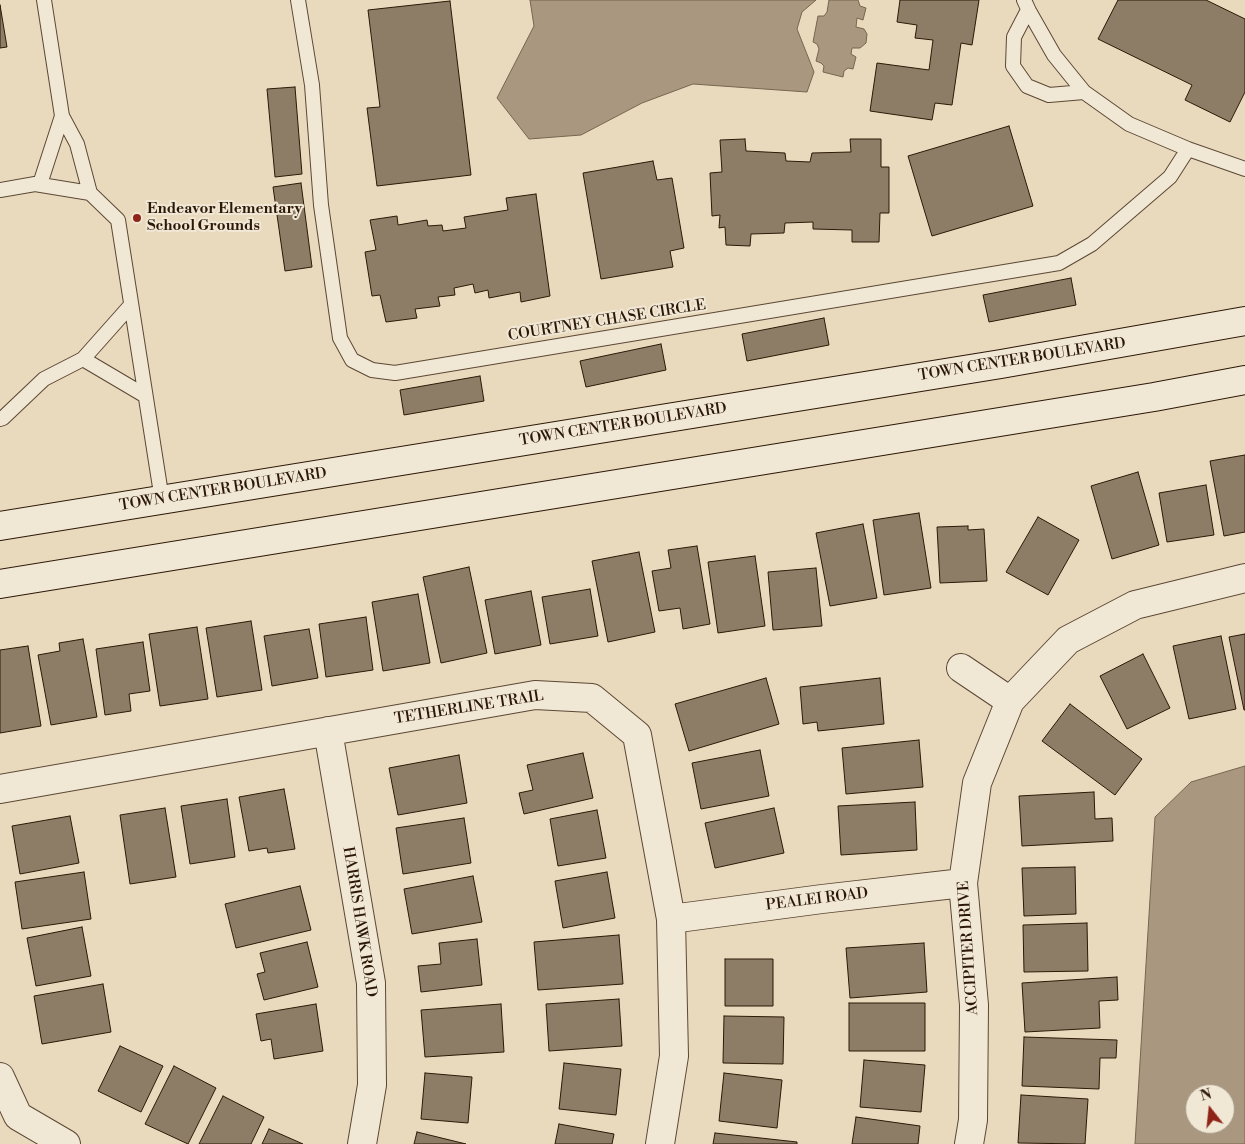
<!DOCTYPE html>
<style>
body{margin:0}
#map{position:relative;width:1245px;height:1144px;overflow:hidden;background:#e9dabe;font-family:"Libre Bodoni",serif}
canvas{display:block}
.north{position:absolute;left:1185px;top:1084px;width:50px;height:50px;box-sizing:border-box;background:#f1e7d5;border:1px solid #a29482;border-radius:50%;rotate:344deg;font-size:14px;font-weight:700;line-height:20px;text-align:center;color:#2c1806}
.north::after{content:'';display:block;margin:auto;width:18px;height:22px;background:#8f2418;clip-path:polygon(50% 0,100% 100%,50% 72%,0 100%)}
</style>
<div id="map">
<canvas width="1245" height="1144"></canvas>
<div class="north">N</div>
</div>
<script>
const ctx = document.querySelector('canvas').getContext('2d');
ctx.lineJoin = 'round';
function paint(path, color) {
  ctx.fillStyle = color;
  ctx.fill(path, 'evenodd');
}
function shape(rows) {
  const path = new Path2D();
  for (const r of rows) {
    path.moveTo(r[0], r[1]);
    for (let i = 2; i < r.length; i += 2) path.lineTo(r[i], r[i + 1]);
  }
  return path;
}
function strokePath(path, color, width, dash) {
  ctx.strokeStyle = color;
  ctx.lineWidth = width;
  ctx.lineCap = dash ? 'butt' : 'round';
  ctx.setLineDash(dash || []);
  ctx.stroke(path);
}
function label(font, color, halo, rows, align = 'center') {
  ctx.font = font + ' "Libre Bodoni",serif';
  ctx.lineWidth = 4;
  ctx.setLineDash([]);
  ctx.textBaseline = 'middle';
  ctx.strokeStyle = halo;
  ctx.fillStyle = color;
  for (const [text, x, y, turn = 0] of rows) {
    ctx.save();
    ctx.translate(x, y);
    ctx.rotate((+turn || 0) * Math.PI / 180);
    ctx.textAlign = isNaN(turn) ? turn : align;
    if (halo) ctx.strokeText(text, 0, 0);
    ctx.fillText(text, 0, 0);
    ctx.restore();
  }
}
const water = shape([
 [530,0,816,0,802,12,797,29,814,72,807,92,693,84,642,103,581,135,529,139,497,98,534,26,530,0],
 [829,0,858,0,860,6,866,8,863,20,857,18,856,27,864,29,867,34,866,43,860,48,852,48,851,54,856,57,853,69,848,68,844,71,843,77,823,72,824,66,821,63,816,61,819,49,817,44,813,42,818,16,824,16,827,12,829,0],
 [1245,766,1245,1144,1135,1144,1155,817,1191,782,1245,766],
 [1195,1094,1225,1094,1225,1124,1195,1124,1195,1094]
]);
paint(water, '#a9987f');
strokePath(water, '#77654f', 1);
const building = shape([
 [900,0,979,0,972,45,961,43,952,105,935,103,932,120,870,111,877,63,929,70,933,40,915,38,917,25,897,22,900,0],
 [1118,0,1206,0,1245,19,1245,92,1230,122,1185,100,1192,85,1098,39,1118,0],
 [450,1,471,175,377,186,367,108,380,107,368,10,450,1],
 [0,5,7,47,0,48,0,5],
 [295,87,302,174,275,177,267,89,295,87],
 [1009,126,1033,206,932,236,908,156,1009,126],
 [745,139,746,151,785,153,786,161,810,162,812,153,851,152,850,139,881,139,881,167,889,167,889,213,880,213,879,242,852,242,852,230,813,229,813,222,785,223,784,233,751,234,750,246,726,245,725,227,719,228,720,215,712,216,710,173,722,172,720,140,745,139],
 [653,161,657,180,672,178,684,248,670,251,673,267,601,279,583,173,653,161],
 [301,183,312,267,285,271,273,187,301,183],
 [536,194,550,296,521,302,520,292,489,298,488,290,475,293,473,284,454,288,455,295,438,297,440,306,415,309,417,318,386,322,380,295,372,296,365,252,376,250,370,220,397,216,398,225,427,220,428,226,442,225,443,231,466,228,464,217,508,210,506,198,536,194],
 [1071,278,1076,305,989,322,983,295,1071,278],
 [824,318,829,345,747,361,742,334,824,318],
 [661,344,666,370,586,387,580,361,661,344],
 [480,376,484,401,404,415,400,390,480,376],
 [1245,455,1245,532,1224,536,1210,461,1245,455],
 [1138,472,1159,545,1112,559,1091,486,1138,472],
 [1206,485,1214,535,1167,542,1159,493,1206,485],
 [919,513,931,588,884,595,873,520,919,513],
 [1038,517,1079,540,1048,595,1006,572,1038,517],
 [863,524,877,598,830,606,816,533,863,524],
 [968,526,968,530,984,529,987,581,940,583,937,527,968,526],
 [697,546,710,624,683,629,680,608,659,611,652,571,671,568,668,550,697,546],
 [639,552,655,632,608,642,592,561,639,552],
 [755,556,765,626,718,633,708,562,755,556],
 [469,567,487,653,441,663,423,577,469,567],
 [816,568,822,626,773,630,768,572,816,568],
 [590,589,598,636,550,644,542,597,590,589],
 [531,591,541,645,495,654,485,600,531,591],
 [418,594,430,663,383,671,372,602,418,594],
 [366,617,373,670,326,677,319,624,366,617],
 [251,621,262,690,217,697,206,628,251,621],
 [197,627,208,699,160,706,149,634,197,627],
 [309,629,318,678,272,686,264,636,309,629],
 [1245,634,1245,710,1244,710,1229,637,1245,634],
 [1221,636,1236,709,1189,719,1173,646,1221,636],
 [83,639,97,717,51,725,38,655,60,651,59,643,83,639],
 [143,642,150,691,129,694,131,711,105,715,96,649,143,642],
 [28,646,41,726,0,733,0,650,28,646],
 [1143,654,1170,708,1127,729,1100,676,1143,654],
 [766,678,779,724,689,751,675,704,766,678],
 [880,678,884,724,818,731,817,722,803,724,800,687,880,678],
 [1070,704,1142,759,1115,795,1042,741,1070,704],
 [919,740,923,787,846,794,842,748,919,740],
 [760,750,769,796,701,809,692,763,760,750],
 [583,753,593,798,524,814,519,793,533,790,527,765,583,753],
 [459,755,467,803,398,815,389,768,459,755],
 [284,789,295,849,268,853,267,848,249,851,239,797,284,789],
 [1094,792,1095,819,1112,818,1113,841,1022,846,1019,796,1094,792],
 [227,799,235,857,190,864,181,806,227,799],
 [915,802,917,850,841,855,838,806,915,802],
 [165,808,176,877,130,884,120,815,165,808],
 [774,808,784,853,715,868,705,823,774,808],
 [597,810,606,858,558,866,550,819,597,810],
 [70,816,79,863,20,874,12,826,70,816],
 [464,818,471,863,403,874,396,828,464,818],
 [1075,867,1076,914,1024,916,1022,868,1075,867],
 [84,872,91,919,22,929,15,882,84,872],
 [607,872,615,918,563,928,555,881,607,872],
 [473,876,482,922,412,934,404,889,473,876],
 [300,886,311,930,236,948,225,904,300,886],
 [1087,923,1088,971,1024,972,1023,925,1087,923],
 [82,927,91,976,36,986,27,938,82,927],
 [619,935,623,984,538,990,534,942,619,935],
 [477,939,482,985,421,992,418,966,441,964,439,943,477,939],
 [307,942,318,987,264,1000,257,974,265,972,260,953,307,942],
 [924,943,927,992,850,998,846,948,924,943],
 [725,959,773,959,773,1006,725,1006,725,959],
 [1117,977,1118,1000,1099,1001,1100,1028,1025,1032,1022,983,1117,977],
 [103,984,111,1032,42,1044,34,996,103,984],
 [619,999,622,1046,549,1051,546,1004,619,999],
 [849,1003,925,1003,925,1051,849,1051,849,1003],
 [316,1004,323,1051,274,1059,271,1039,261,1041,256,1014,316,1004],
 [501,1004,504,1052,425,1057,421,1010,501,1004],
 [724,1016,784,1017,783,1064,723,1063,724,1016],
 [1024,1037,1117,1040,1116,1058,1100,1058,1099,1089,1022,1086,1024,1037],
 [120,1046,163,1066,141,1112,98,1091,120,1046],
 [864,1060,925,1065,921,1112,860,1107,864,1060],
 [564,1063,621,1069,616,1115,559,1109,564,1063],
 [174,1066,216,1088,188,1144,145,1124,174,1066],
 [425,1073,472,1077,468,1123,421,1119,425,1073],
 [724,1073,782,1080,777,1128,719,1121,724,1073],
 [1021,1095,1088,1099,1085,1144,1018,1143,1021,1095],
 [223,1096,264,1117,251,1144,199,1144,223,1096],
 [856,1117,920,1126,918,1144,852,1144,856,1117],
 [559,1124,614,1134,612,1144,555,1144,559,1124],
 [269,1129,303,1144,262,1144,269,1129],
 [417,1132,466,1144,414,1144,417,1132],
 [715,1133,797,1142,797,1144,713,1144,715,1133]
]);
paint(building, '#8e7d66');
strokePath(building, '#2c1806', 1);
const lane = shape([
 [44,0,62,116],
 [298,0,312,85,321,205,340,338,352,360,372,370,395,373,1059,263,1092,244,1170,177,1188,149],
 [1024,0,1029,11,1054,55,1084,92,1129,124,1188,149,1245,169],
 [1028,10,1014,37,1013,66,1027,86,1049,95,1084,92],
 [40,184,62,116,77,144,90,193],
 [0,190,35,184,90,193,118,220,162,500],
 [83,359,131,305],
 [0,419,3,418,44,379,83,359,144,395]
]);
const street = shape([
 [961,668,1010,701],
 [328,731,371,983,372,1085,362,1144],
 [0,789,535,695,592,698,637,735,671,919,674,1056,660,1144],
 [671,919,822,899,963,883],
 [0,1077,18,1116,66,1144],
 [969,1144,973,1120,974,1005,963,883,977,783,1010,701,1068,640,1135,605,1245,578]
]);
const secondary = shape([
 [0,526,1001,364,1245,321],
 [0,584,1154,397,1245,380]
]);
strokePath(lane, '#5b4834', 16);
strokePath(street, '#5b4834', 30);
strokePath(secondary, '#2c1806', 30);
strokePath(lane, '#f1e7d5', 14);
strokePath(street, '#f1e7d5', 28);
strokePath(secondary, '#f1e7d5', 28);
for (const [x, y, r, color] of [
 [137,218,5,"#8f2418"]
]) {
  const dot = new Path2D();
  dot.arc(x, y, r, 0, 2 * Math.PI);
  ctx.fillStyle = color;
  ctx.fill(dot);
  strokePath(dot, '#f1e7d5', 2);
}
label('bold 15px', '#2c1806', '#f1e7d5', [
 ["Endeavor Elementary",147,209],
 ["School Grounds",147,226]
], 'left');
label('15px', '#2c1806', '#f1e7d5', [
 ["COURTNEY CHASE CIRCLE",607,321,-9],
 ["TOWN CENTER BOULEVARD",1022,360,-9],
 ["TOWN CENTER BOULEVARD",623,425,-9],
 ["TOWN CENTER BOULEVARD",223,490,-9],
 ["TETHERLINE TRAIL",469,708,-9],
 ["PEALEI ROAD",817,900,-7],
 ["HARRIS HAWK ROAD",359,922,81],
 ["ACCIPITER DRIVE",969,948,-94]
]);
</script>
